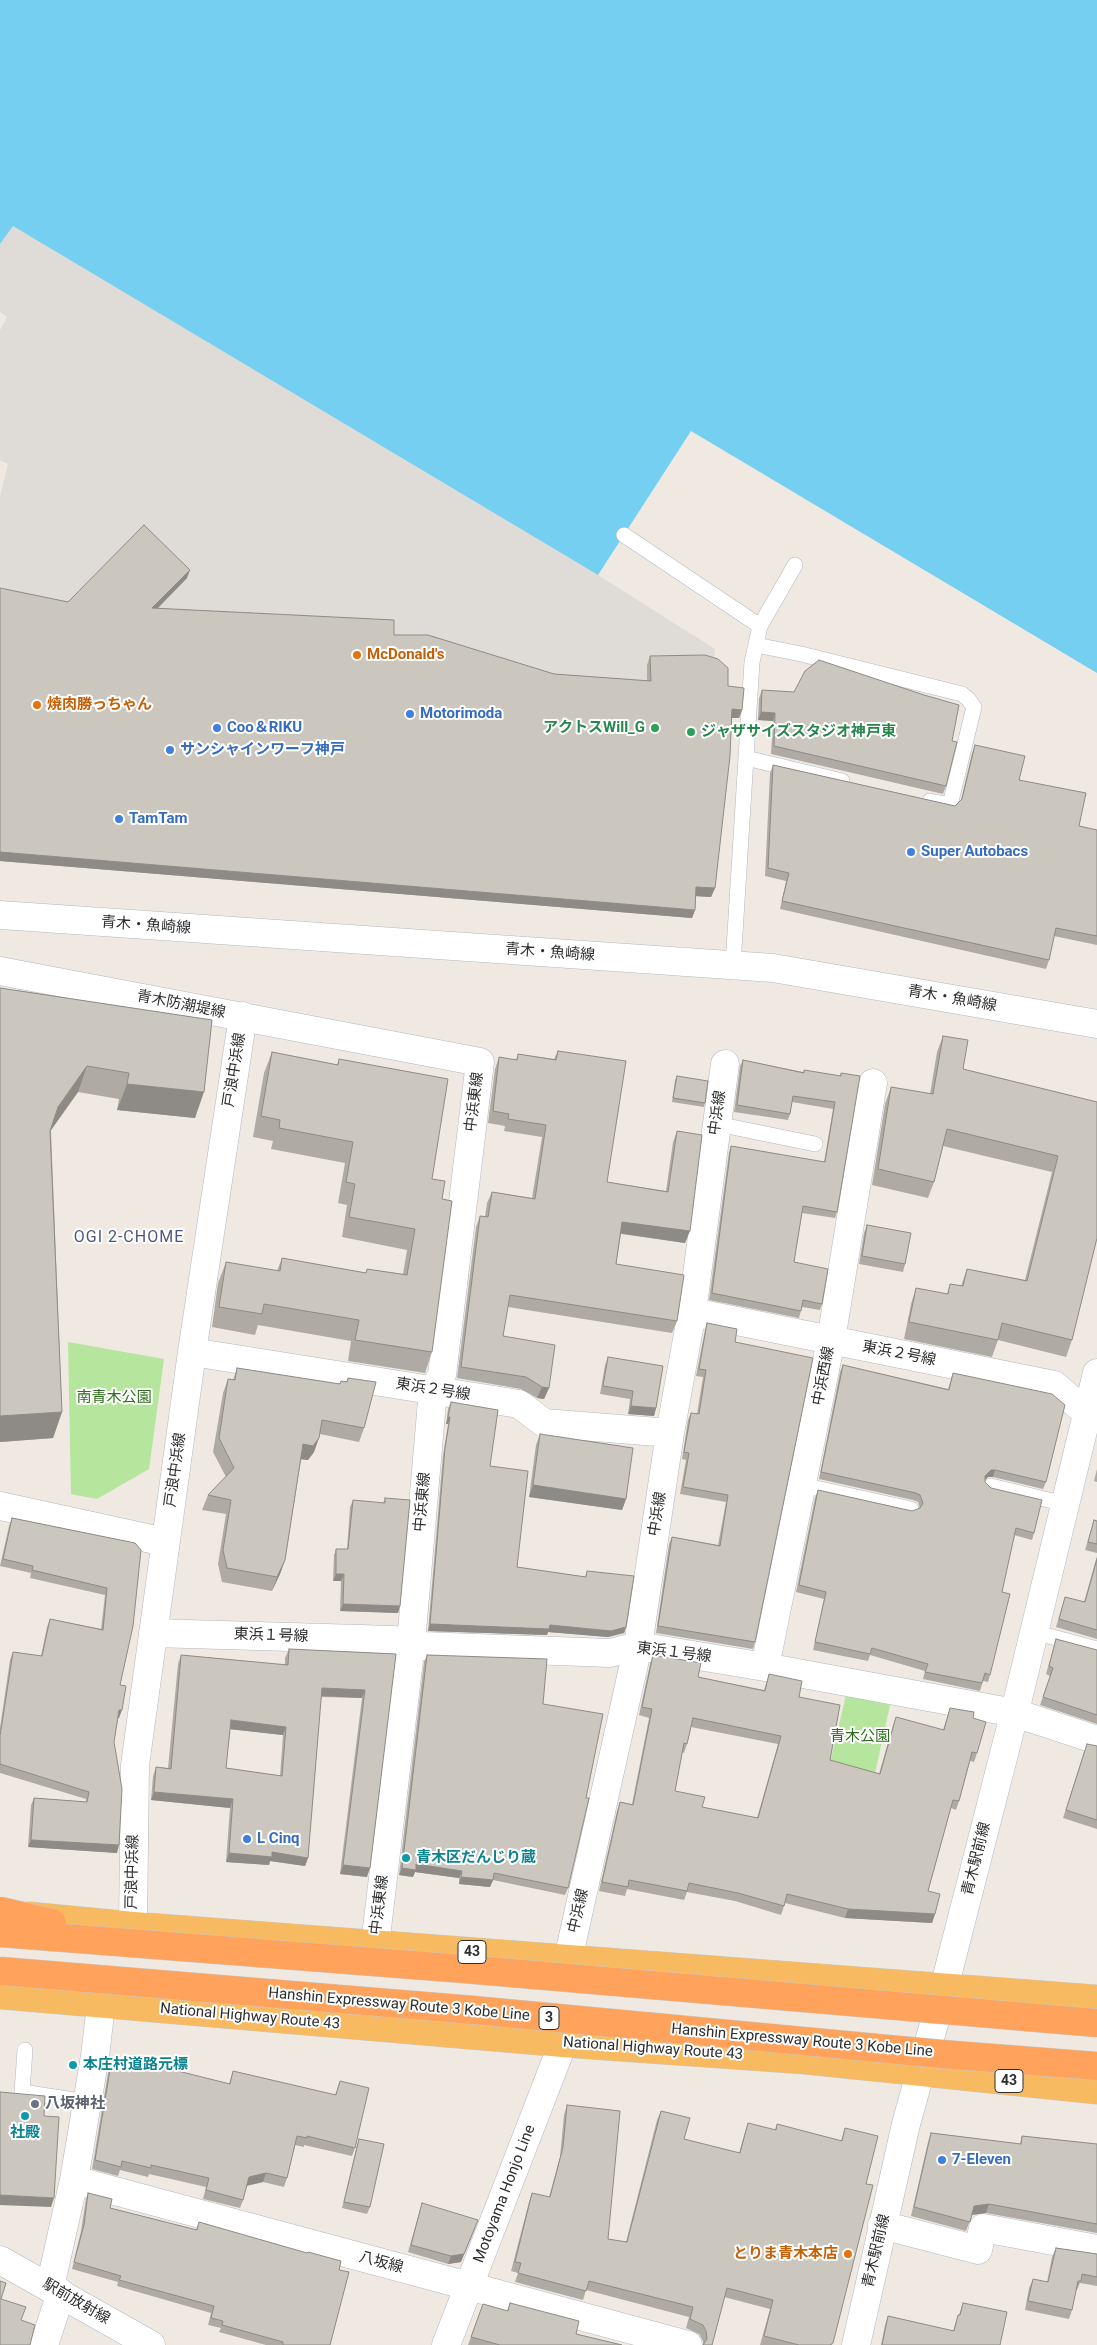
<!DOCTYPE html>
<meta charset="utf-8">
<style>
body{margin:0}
canvas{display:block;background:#efe9e1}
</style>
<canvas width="1097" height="2345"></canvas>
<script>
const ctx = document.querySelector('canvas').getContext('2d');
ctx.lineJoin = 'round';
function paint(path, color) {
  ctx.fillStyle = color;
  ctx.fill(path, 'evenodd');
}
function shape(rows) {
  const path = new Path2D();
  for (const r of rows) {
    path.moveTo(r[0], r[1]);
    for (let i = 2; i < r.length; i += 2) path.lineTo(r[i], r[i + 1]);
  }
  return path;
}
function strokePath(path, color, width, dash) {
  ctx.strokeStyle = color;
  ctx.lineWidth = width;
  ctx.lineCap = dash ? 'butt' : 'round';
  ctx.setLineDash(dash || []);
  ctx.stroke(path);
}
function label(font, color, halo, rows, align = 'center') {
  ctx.font = font + ' Roboto,"Noto Sans JP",sans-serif';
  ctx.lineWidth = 4;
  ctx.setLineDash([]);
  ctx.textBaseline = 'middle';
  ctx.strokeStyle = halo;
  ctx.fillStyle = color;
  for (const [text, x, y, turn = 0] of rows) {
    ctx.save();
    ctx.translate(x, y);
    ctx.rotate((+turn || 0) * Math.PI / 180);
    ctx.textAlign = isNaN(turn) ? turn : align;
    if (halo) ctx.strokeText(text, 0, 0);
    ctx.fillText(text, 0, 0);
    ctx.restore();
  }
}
paint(shape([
 [68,1342,164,1359,149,1469,97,1499,71,1494],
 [846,1695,890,1705,875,1773,830,1763]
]), '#b6e59e');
paint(shape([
 [12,225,598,575,715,649,714,667,647,665,648,689,65,611,0,597,0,496,8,464,0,460,0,330,7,317,0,312,0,244]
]), '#dfdcd8');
paint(shape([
 [0,0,1097,0,1097,673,691,431,598,575,13,226,0,244]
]), '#75cff0');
const service = shape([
 [624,535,760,626],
 [756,645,801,654,962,694,968,699,974,707,950,805,930,801],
 [746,758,842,781],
 [733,965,752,662,760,626,795,565],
 [717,1124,815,1144],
 [802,1485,911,1509],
 [991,1486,1065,1504],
 [1034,1632,1097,1649],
 [25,2050,22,2092,87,2102]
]);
const minor = shape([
 [0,971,480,1062,442,1375,433,1390,411,1643,375,1945],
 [692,1312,1054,1385,1087,1413,1097,1416],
 [192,1352,519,1404,544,1423,670,1433],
 [0,1506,165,1542],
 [153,1633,394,1640,422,1646,610,1653,638,1646,765,1667,1015,1713,1097,1740],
 [765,1667,831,1340,873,1083],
 [133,1926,135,1765,192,1352,243,1016],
 [568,1959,638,1646,670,1433,692,1312,725,1064],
 [74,2180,688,2345],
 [882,2225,978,2250,983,2228,1097,2249],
 [50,2287,74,2180,95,2056,101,2005],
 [44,2345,61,2293],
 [856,2345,906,2124,944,1988,1015,1711,1097,1373]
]);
const tertiary = shape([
 [0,915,773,968,1097,1024],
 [0,2260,151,2345]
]);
const secondary = shape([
 [446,2345,563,2043]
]);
const trunk = shape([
 [29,1916,133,1926,1097,1999],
 [0,1995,563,2043,805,2060,1097,2090]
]);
strokePath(service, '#b4b7c1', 16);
strokePath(minor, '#b4b7c1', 29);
strokePath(tertiary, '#b4b7c1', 29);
strokePath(secondary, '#b4b7c1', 29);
strokePath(trunk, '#c9c9c9', 29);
strokePath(service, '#fff', 15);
strokePath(minor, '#fff', 28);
strokePath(tertiary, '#fff', 28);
strokePath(secondary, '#fff', 28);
strokePath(trunk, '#f8ba60', 28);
const motorwayBridge = shape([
 [0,1911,52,1923],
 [0,1933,464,1969,1097,2023],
 [0,1971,473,2010,941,2054,1097,2066]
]);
strokePath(motorwayBridge, '#c9c9c9', 29, []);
strokePath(motorwayBridge, '#ffa35c', 28);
paint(shape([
 [187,578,157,609,394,635,554,674,647,681,647,665,650,656,728,686,742,710,739,718,732,718,715,888,711,897,696,896,695,910,692,918,0,861,0,588,68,602],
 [762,690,952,741,946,786,943,794,771,754,773,721,758,720,759,698],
 [975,745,1079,826,1097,830,1097,945,1054,936,1049,960,1046,969,780,909,786,881,765,876,770,773,773,765,955,806,961,800,972,753],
 [0,988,212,1020,195,1118,117,1110,119,1099,78,1092,51,1130,62,1412,53,1438,0,1442],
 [943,1036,963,1069,1097,1102,1072,1340,1066,1357,998,1340,992,1357,904,1339,911,1304,916,1288,947,1294,950,1284,961,1286,967,1269,1025,1280,1052,1172,943,1146,934,1182,928,1198,872,1185,885,1104,891,1087,930,1094,937,1052],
 [558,1051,607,1182,666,1191,673,1142,677,1131,685,1243,621,1234,616,1264,677,1321,672,1333,508,1307,503,1336,549,1388,544,1399,537,1398,521,1389,457,1378,476,1227,480,1216,485,1217,487,1203,492,1192,532,1198,542,1137,504,1131,505,1126,488,1123,495,1069,499,1057,516,1060,518,1054,554,1059],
 [272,1052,337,1065,339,1059,432,1179,442,1199,432,1352,425,1373,348,1361,351,1341,258,1325,255,1335,212,1327,218,1283,226,1262,277,1271,282,1258,366,1273,367,1269,403,1274,407,1250,342,1237,347,1205,338,1203,345,1163,271,1149,273,1141,253,1137,264,1073],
 [743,1060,803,1072,804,1070,840,1076,841,1073,837,1212,835,1218,802,1213,794,1262,822,1304,820,1310,802,1307,799,1318,709,1300,729,1152,731,1146,824,1162,833,1109,792,1102,790,1114,788,1120,734,1112,740,1066],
 [677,1076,705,1103,704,1107,672,1102,675,1080],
 [867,1225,905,1264,903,1272,859,1264,864,1233],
 [707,1323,735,1342,755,1642,753,1649,656,1633,669,1544,672,1537,718,1545,726,1502,680,1494,686,1460,682,1459,688,1420,691,1413,697,1414,703,1377,696,1376,705,1330],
 [608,1357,656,1408,654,1416,628,1414,630,1399,600,1394,605,1365],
 [843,1365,948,1389,953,1373,1046,1482,1043,1489,993,1477,988,1477,985,1480,985,1482,1034,1533,1032,1540,1014,1535,1002,1592,990,1675,988,1682,983,1681,980,1691,923,1679,925,1671,870,1655,868,1661,813,1650,824,1599,796,1592,815,1498,818,1490,912,1511,920,1509,918,1502,913,1500,819,1479,840,1372],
 [237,1368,339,1384,341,1381,346,1382,348,1378,364,1428,359,1442,320,1434,314,1452,308,1460,301,1459,285,1560,280,1574,272,1591,222,1582,218,1564,226,1514,202,1510,208,1495,226,1477,213,1452,223,1393,228,1379,233,1380],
 [451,1402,490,1466,517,1567,585,1577,587,1571,626,1627,624,1633,608,1637,548,1632,547,1635,428,1631,443,1455,448,1424,446,1424,448,1409],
 [540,1434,626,1499,622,1510,529,1497,536,1445],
 [1097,1469,1097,1482,1094,1481],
 [385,1498,400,1606,398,1613,340,1611,341,1581,333,1581,334,1555,336,1549,347,1549,350,1507,353,1500,383,1503],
 [12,1518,135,1543,120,1685,119,1718,118,1718,114,1742,117,1853,28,1847,31,1805,34,1798,86,1802,86,1799,0,1773,0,1728,10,1660,13,1652,41,1656,47,1627,50,1619,101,1629,105,1595,30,1578,31,1573,0,1566,9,1526],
 [1094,1520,1097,1521,1097,1553,1085,1550],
 [1097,1556,1097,1639,1056,1627,1065,1597,1084,1602],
 [1056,1639,1097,1650,1097,1724,1040,1705,1050,1676,1046,1674],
 [289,1649,396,1654,367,1877,340,1874,362,1698,321,1697,308,1858,305,1866,270,1861,269,1865,226,1862,230,1808,151,1800,153,1776,156,1767,168,1768,178,1664,181,1655,285,1665,285,1658],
 [230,1729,283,1735,280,1776,226,1768],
 [427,1655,543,1704,568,1888,565,1895,493,1880,490,1887,459,1884,459,1878,415,1872,413,1877,399,1875,424,1662],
 [653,1655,698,1677,764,1690,769,1674,799,1697,830,1760,879,1774,893,1725,896,1717,943,1730,950,1708,973,1718,977,1753,974,1762,970,1761,959,1801,956,1810,951,1808,928,1891,935,1914,932,1923,845,1918,785,1903,781,1915,735,1901,687,1892,684,1900,627,1889,625,1896,599,1891,617,1811,620,1802,632,1804,649,1718,639,1715,650,1664],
 [691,1727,778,1744,757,1818,702,1807,675,1791,682,1752,684,1753,687,1744],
 [1097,1746,1097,1829,1063,1818,1084,1752],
 [112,2058,229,2084,233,2071,335,2095,340,2081,355,2148,352,2156,304,2145,304,2147,295,2145,287,2178,284,2187,263,2182,247,2186,243,2200,240,2208,203,2199,206,2187,149,2174,148,2177,120,2170,118,2176,92,2169,109,2067],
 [567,2105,608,2239,626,2242,657,2120,661,2111,684,2139,739,2153,745,2132,748,2123,775,2130,777,2124,841,2141,845,2128,866,2184,832,2345,760,2345,770,2309,724,2297,712,2345,703,2345,703,2341,699,2334,686,2328,689,2317,586,2290,583,2300,515,2282,518,2273,511,2271,529,2202,532,2193,549,2197,560,2157,564,2115],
 [931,2133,1020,2144,1022,2136,1097,2144,1097,2233,986,2213,972,2215,966,2231,911,2216,928,2142],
 [359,2139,370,2207,367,2214,342,2208,357,2145],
 [88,2193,110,2208,196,2230,199,2222,339,2270,330,2345,266,2345,219,2332,221,2328,208,2325,211,2313,117,2286,118,2282,72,2269,81,2231,86,2199],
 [422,2203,461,2262,448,2264,408,2252],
 [1056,2248,1097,2254,1097,2286,1080,2283,1077,2290,1076,2290,1072,2310,1069,2319,1025,2310,1029,2288,1033,2279,1047,2282,1052,2257],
 [510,2303,576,2334,622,2345,468,2345,483,2304,507,2311],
 [963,2303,1000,2345,881,2345,885,2325,888,2316,953,2331,958,2315,959,2315]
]), '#afaba4');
paint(shape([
 [190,570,187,578,149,617,152,608],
 [732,709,742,710,739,718,729,718],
 [761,712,775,713,773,721,758,720],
 [0,852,695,910,692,918,0,861],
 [696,887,715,888,711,897,693,896],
 [87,1066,78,1092,49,1133,58,1107],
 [127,1084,204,1092,195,1118,117,1110],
 [622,1222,690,1231,685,1243,618,1233],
 [542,1387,549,1388,544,1399,537,1398],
 [631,1406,656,1408,654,1416,628,1414],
 [62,1412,53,1438,0,1442,0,1416],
 [448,1417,450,1417,448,1424,446,1424],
 [319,1438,314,1452,308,1460,298,1459,303,1444],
 [991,1470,995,1470,993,1477,988,1477,982,1483,985,1476],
 [533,1485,626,1499,622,1510,529,1497],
 [285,1560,280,1574,272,1591,277,1577],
 [336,1574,344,1574,341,1581,333,1581],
 [343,1604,400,1606,398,1613,340,1611],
 [430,1624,550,1625,626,1627,624,1633,608,1637,548,1632,547,1635,428,1631],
 [322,1688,365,1690,362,1698,319,1696],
 [119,1710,122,1710,119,1718,116,1717],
 [231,1720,286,1727,283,1735,228,1729],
 [154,1792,233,1799,230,1808,151,1800],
 [31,1840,119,1845,117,1853,28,1847],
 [272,1852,308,1858,305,1866,270,1861,269,1865,226,1862,229,1853],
 [416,1864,462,1871,459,1878,415,1872,413,1877,399,1875,402,1868],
 [343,1865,370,1868,367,1877,340,1874],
 [461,1877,493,1880,490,1887,459,1884],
 [848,1909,935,1914,932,1923,845,1918],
 [266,2173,263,2182,245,2186,249,2177],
 [0,2195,54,2198,51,2207,0,2205],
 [989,2204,986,2213,971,2215,974,2206],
 [475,2228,461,2262,448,2264,451,2256]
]), '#8e8b86');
const building = shape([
 [144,525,190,570,152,608,394,620,394,635,428,635,554,674,651,681,650,656,705,655,718,659,728,668,728,686,744,688,742,710,732,709,730,756,715,888,696,887,695,910,0,852,0,588,68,602,144,525],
 [819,660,924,695,959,705,952,741,957,742,946,786,774,746,775,713,761,712,762,690,794,692,805,671,819,660],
 [975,745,1025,756,1019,780,1086,793,1079,826,1097,830,1097,936,1056,928,1049,960,782,901,789,873,768,868,773,765,955,806,962,799,975,745],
 [0,988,212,1020,204,1092,127,1084,129,1073,87,1066,58,1107,50,1131,62,1412,0,1416,0,988],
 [943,1036,968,1040,963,1069,1097,1102,1097,1238,1072,1340,1002,1323,998,1340,909,1322,916,1288,948,1294,950,1284,963,1286,967,1269,1027,1281,1058,1156,947,1129,934,1182,878,1169,891,1087,933,1094,943,1036],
 [558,1051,626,1061,607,1182,668,1192,677,1131,702,1135,690,1231,622,1222,616,1264,684,1275,677,1321,510,1295,503,1336,555,1345,549,1388,542,1387,526,1377,461,1367,480,1216,488,1217,492,1192,535,1199,546,1125,508,1119,509,1114,493,1111,499,1057,517,1060,518,1054,556,1060,558,1051],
 [272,1052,338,1065,339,1059,448,1079,432,1179,445,1181,442,1199,452,1201,432,1352,355,1340,359,1320,264,1304,262,1314,219,1307,226,1262,280,1271,282,1258,366,1273,367,1269,407,1275,415,1229,349,1217,355,1184,346,1182,353,1142,279,1128,280,1120,261,1116,272,1052],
 [743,1060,804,1073,804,1070,841,1076,841,1073,860,1076,837,1212,803,1206,794,1262,828,1269,822,1304,803,1300,801,1311,712,1293,731,1146,825,1162,835,1102,793,1096,790,1114,737,1105,743,1060],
 [677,1076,708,1081,705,1103,673,1098,677,1076],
 [867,1225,911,1233,905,1264,862,1256,867,1225],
 [707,1323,737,1329,735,1342,813,1358,755,1642,658,1626,672,1537,720,1546,728,1495,683,1487,689,1453,684,1452,691,1413,699,1414,706,1370,699,1369,707,1323],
 [608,1357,663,1366,656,1408,631,1406,633,1391,603,1386,608,1357],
 [843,1365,949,1390,953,1373,1052,1394,1065,1405,1046,1482,995,1470,991,1470,985,1476,985,1482,991,1488,1042,1500,1034,1533,1016,1528,1002,1592,1010,1594,990,1675,985,1673,982,1683,925,1672,928,1664,872,1648,870,1654,815,1642,826,1592,799,1585,818,1490,912,1511,920,1508,923,1503,920,1495,916,1493,821,1472,843,1365],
 [237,1368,340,1384,341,1381,347,1382,348,1378,376,1382,364,1428,322,1420,319,1438,313,1446,303,1444,285,1560,277,1577,227,1568,223,1550,231,1500,208,1495,234,1468,219,1438,228,1379,235,1380,237,1368],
 [451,1402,498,1410,490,1466,528,1471,517,1567,586,1577,587,1571,634,1576,626,1627,611,1631,550,1625,549,1629,430,1624,445,1448,450,1417,448,1417,451,1402],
 [540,1434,633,1448,626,1499,533,1485,540,1434],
 [385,1498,410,1500,400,1606,343,1604,344,1574,336,1574,336,1549,348,1549,353,1500,385,1503,385,1498],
 [12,1518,135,1543,141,1550,133,1626,120,1685,126,1686,122,1710,119,1710,114,1742,122,1789,119,1845,31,1840,34,1798,87,1802,89,1792,0,1764,0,1736,13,1652,42,1656,50,1619,103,1630,107,1588,32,1570,33,1566,3,1559,12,1518],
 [1094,1520,1097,1521,1097,1544,1088,1542,1094,1520],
 [1097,1559,1097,1630,1059,1619,1065,1597,1085,1602,1097,1559],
 [1056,1639,1097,1650,1097,1715,1043,1697,1053,1668,1049,1666,1056,1639],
 [289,1649,396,1654,370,1868,343,1865,365,1690,322,1688,308,1858,272,1852,272,1857,229,1853,233,1799,154,1792,156,1767,171,1769,181,1655,288,1665,289,1649],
 [231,1720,286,1727,282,1776,226,1768,231,1720],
 [427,1655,547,1659,543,1704,603,1714,586,1798,589,1798,568,1888,494,1873,493,1880,461,1877,462,1871,416,1864,416,1870,402,1868,427,1655],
 [653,1655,701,1663,698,1677,765,1691,769,1674,802,1681,799,1697,840,1705,830,1760,880,1774,896,1717,944,1730,950,1708,974,1712,973,1718,986,1722,977,1753,972,1752,959,1801,953,1800,928,1891,940,1894,935,1914,848,1909,787,1894,784,1906,738,1893,689,1883,687,1891,629,1880,628,1887,602,1882,620,1802,633,1805,652,1709,642,1707,653,1655],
 [693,1718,781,1736,758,1818,702,1807,705,1797,675,1791,684,1743,687,1744,693,1718],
 [1087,1744,1097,1746,1097,1820,1066,1810,1087,1744],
 [112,2058,149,2066,150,2064,230,2084,233,2071,336,2095,340,2081,369,2088,355,2148,307,2136,307,2138,297,2136,287,2178,266,2173,249,2177,243,2200,206,2190,209,2178,151,2165,151,2168,122,2161,121,2167,95,2160,112,2058],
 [0,2092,45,2096,44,2116,59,2117,54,2198,0,2195,0,2092],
 [567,2105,620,2111,608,2239,627,2242,661,2111,690,2118,684,2139,740,2153,748,2123,776,2130,777,2124,842,2141,845,2128,878,2136,866,2184,873,2185,833,2343,830,2345,799,2345,764,2336,773,2300,727,2288,712,2345,703,2345,707,2339,706,2331,703,2325,690,2319,693,2307,589,2281,586,2291,518,2273,521,2263,515,2262,532,2193,550,2197,563,2147,567,2105],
 [931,2133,1021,2144,1022,2136,1097,2144,1097,2224,989,2204,974,2206,970,2222,914,2207,931,2133],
 [359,2139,384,2144,370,2207,344,2202,359,2139],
 [88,2193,112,2199,110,2208,197,2230,199,2222,307,2253,308,2252,341,2261,339,2270,349,2272,330,2345,283,2345,283,2342,222,2325,223,2321,211,2318,214,2306,119,2280,121,2276,74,2262,84,2225,88,2193],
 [422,2203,478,2220,464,2254,451,2256,411,2245,422,2203],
 [1056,2248,1097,2254,1097,2277,1082,2274,1081,2281,1078,2281,1072,2310,1028,2301,1033,2279,1048,2282,1056,2248],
 [0,2281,6,2283,1,2299,26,2307,21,2320,35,2325,30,2345,0,2345,0,2281],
 [510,2303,579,2321,576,2334,622,2345,500,2345,471,2337,483,2304,508,2311,510,2303],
 [963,2303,1007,2312,1000,2345,882,2345,888,2316,954,2331,958,2315,960,2315,963,2303]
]);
paint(building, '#cbc7bf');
strokePath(building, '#8e8b86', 1);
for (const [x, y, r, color] of [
 [357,655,5,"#e8710a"],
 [37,705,5,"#e8710a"],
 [410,714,5,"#3f7fe0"],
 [217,728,5,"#3f7fe0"],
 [655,728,5,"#2e9e5b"],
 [691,732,5,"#2e9e5b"],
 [170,750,5,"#3f7fe0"],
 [119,819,5,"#3f7fe0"],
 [911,852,5,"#3f7fe0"],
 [247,1839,5,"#3f7fe0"],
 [406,1858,5,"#0f9aa8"],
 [73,2065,5,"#0f9aa8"],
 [35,2104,5,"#6b7280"],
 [25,2116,5,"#0f9aa8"],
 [942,2160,5,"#3f7fe0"],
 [848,2254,5,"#e8710a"]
]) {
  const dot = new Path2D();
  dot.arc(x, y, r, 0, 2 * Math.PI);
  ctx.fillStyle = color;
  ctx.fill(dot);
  strokePath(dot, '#fff', 2);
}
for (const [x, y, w] of [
 [472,1952,28],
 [549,2018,20],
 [1009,2081,28]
]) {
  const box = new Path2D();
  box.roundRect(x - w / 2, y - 11.5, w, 23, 4);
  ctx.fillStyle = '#fff';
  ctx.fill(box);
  strokePath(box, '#2e2e2e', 1);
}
label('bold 14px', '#2e2e2e', null, [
 ["43",472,1952],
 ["3",549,2018],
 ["43",1009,2081]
]);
label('bold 15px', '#c56008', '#fff', [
 ["McDonald's",367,655],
 ["焼肉勝っちゃん",47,705],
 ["とりま青木本店",838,2254,"right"]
], 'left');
label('bold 15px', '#366cbe', '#fff', [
 ["Motorimoda",420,714],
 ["Coo＆RIKU",227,728],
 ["サンシャインワーフ神戸",180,750],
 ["TamTam",129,819],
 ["Super Autobacs",921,852],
 ["L Cinq",257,1839],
 ["7-Eleven",952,2160]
], 'left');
label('bold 15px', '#27864d', '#fff', [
 ["アクトスWill_G",645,728],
 ["ジャザサイズスタジオ神戸東",701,732,"left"]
], 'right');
label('15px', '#2e2e2e', '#fff', [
 ["青木・魚崎線",146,926,4],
 ["青木・魚崎線",550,953,4],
 ["青木・魚崎線",952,999,10],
 ["青木防潮堤線",181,1005,11],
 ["戸浪中浜線",235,1070,-81],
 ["中浜東線",475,1102,-83],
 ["中浜線",718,1113,-82],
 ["東浜２号線",899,1354,11],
 ["中浜西線",824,1376,-79],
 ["東浜２号線",433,1390,9],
 ["戸浪中浜線",176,1470,-82],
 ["中浜東線",423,1502,-85],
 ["中浜線",658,1514,-81],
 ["東浜１号線",271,1636,2],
 ["東浜１号線",674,1653,7],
 ["青木駅前線",977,1859,-76],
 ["戸浪中浜線",133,1872,-89],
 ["中浜東線",380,1905,-83],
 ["中浜線",579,1911,-77],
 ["Hanshin Expressway Route 3 Kobe Line",399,2005,5],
 ["National Highway Route 43",250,2017,5],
 ["Hanshin Expressway Route 3 Kobe Line",802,2041,5],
 ["National Highway Route 43",653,2049,4],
 ["Motoyama Honjo Line",505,2194,-69],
 ["青木駅前線",877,2251,-77],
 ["八坂線",381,2263,15],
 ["駅前放射線",76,2302,30]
]);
label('15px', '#2c6e1b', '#fff', [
 ["南青木公園",114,1398],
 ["青木公園",860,1737]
]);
label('bold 15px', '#0d838f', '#fff', [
 ["青木区だんじり蔵",416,1858],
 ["本庄村道路元標",83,2065],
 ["社殿",25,2133,"center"]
], 'left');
label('bold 15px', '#5b616d', '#fff', [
 ["八坂神社",45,2104]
], 'left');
ctx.letterSpacing = '1px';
label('16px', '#4d5680', '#fff', [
 ["OGI 2-CHOME",129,1238]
]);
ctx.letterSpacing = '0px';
</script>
